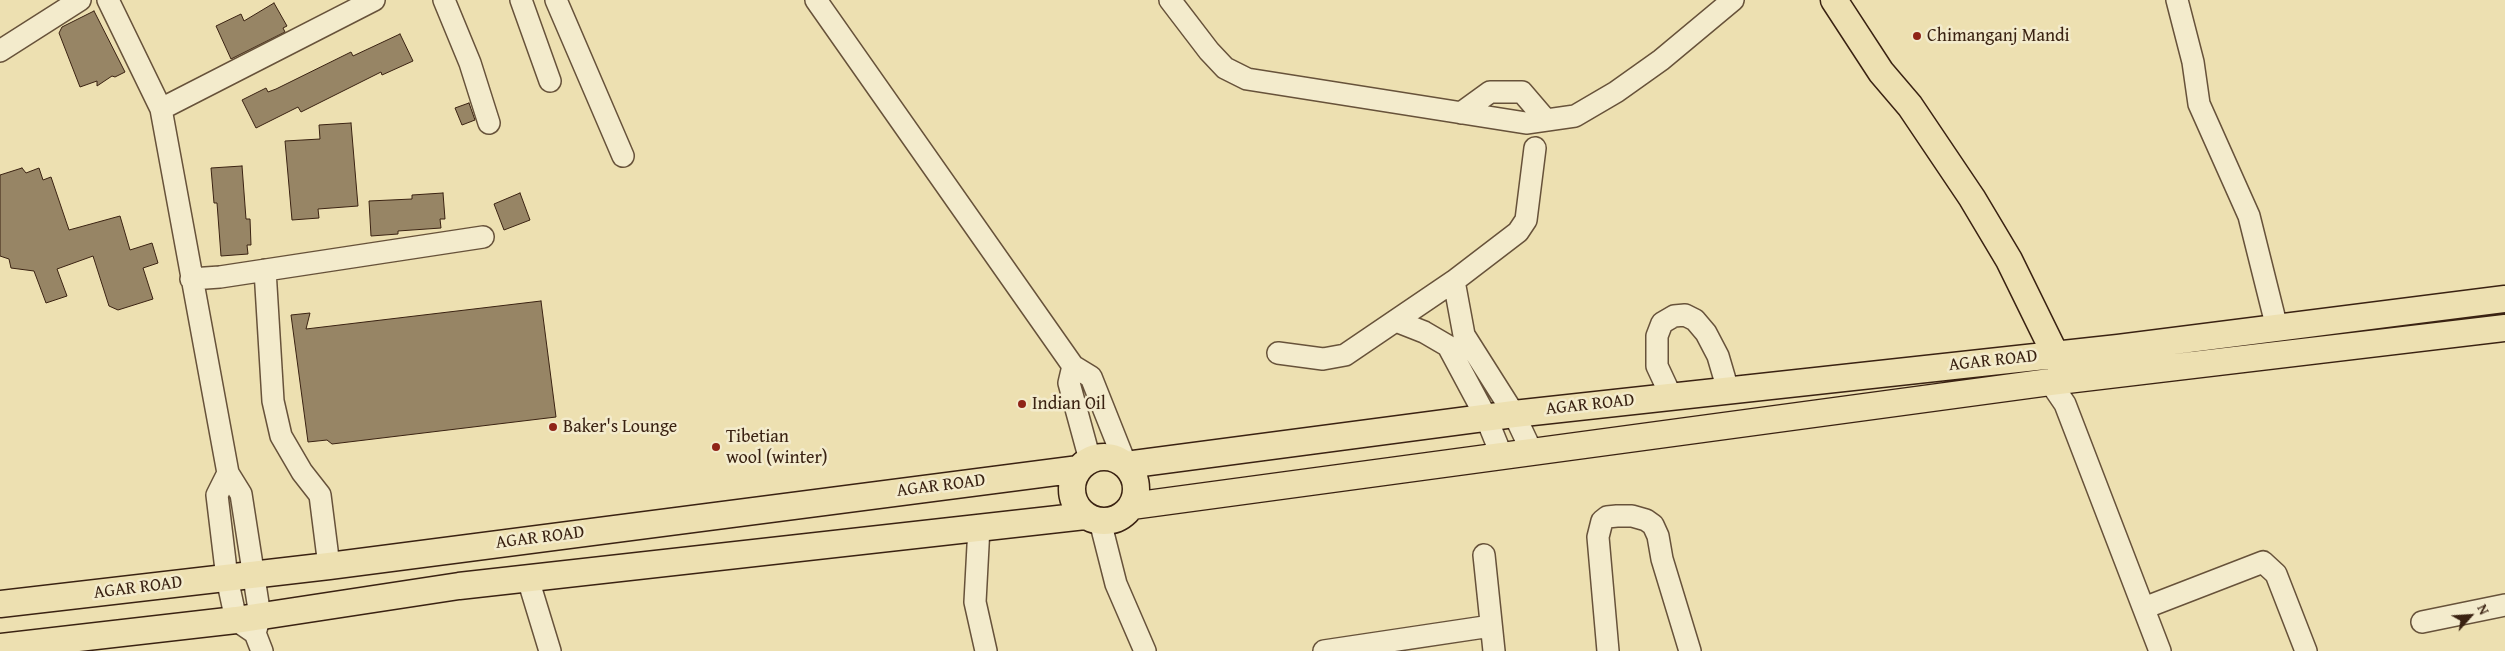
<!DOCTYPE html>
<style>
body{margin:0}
#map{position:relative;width:2505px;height:651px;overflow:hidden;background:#ede0b1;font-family:"Gentium Book Plus",serif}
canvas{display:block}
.north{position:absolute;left:2445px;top:591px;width:50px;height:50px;-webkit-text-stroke:4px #f3ebcc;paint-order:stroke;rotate:64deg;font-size:14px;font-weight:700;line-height:20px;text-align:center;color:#3a2212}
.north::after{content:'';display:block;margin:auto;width:18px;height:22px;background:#3a2212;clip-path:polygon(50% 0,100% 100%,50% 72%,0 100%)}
</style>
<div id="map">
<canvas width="2505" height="651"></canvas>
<div class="north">N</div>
</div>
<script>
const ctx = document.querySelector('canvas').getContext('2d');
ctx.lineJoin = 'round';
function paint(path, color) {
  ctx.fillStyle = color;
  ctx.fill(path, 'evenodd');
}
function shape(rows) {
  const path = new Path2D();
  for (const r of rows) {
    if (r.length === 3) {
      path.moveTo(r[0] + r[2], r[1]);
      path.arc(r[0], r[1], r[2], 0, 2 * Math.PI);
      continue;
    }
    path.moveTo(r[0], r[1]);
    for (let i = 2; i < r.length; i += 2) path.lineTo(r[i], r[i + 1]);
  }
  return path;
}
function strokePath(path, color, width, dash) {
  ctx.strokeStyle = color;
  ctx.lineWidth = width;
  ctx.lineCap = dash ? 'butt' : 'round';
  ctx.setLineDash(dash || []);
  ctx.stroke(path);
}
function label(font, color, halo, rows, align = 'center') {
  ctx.font = font + ' "Gentium Book Plus",serif';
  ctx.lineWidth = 5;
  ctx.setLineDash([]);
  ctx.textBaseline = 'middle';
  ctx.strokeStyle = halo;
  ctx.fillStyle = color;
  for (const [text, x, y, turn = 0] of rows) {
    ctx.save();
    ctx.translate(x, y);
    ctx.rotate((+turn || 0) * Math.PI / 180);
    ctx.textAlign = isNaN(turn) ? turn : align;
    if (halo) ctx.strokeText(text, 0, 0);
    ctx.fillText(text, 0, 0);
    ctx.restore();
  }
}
const building = shape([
 [274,3,287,26,283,28,285,32,231,59,216,26,241,14,244,21,274,3],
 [94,11,125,72,115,77,112,76,97,86,97,81,80,87,59,33,62,27,94,11],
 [400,34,413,61,382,75,381,72,301,112,298,107,256,128,242,100,266,88,268,92,276,89,351,52,353,56,400,34],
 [469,103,475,120,462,125,455,108,469,103],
 [351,123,358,206,318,209,319,218,292,220,285,141,320,139,319,125,351,123],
 [242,166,246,219,250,219,251,245,247,245,248,254,221,256,217,203,214,203,211,168,242,166],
 [22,168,26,173,39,168,43,180,51,177,69,230,120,216,130,250,152,243,158,263,143,268,153,299,118,310,109,306,93,256,57,269,67,296,46,303,34,271,11,268,9,259,0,256,0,175,22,168],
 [443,193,445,219,440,219,441,228,398,231,398,234,371,236,369,201,412,199,412,195,443,193],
 [520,193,530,220,504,230,494,204,520,193],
 [541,301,556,417,332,444,327,440,308,442,291,315,310,313,306,329,541,301]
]);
paint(building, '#978565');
strokePath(building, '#3a2212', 1);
const minor = shape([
 [108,0,161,109,228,473],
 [444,0,470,63,489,123],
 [521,0,550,81],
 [556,0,623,156],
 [816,0,1073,366],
 [1170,0,1209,51,1225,68,1247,79,1526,123,1575,116,1616,92,1661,60,1733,0],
 [2177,0,2193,62,2199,104,2249,216,2277,328],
 [0,51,80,0],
 [161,109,374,0],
 [1461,113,1490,92,1522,92,1546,120],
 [265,270,273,401,281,436,302,472,320,495,329,566],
 [191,279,220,277,483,237],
 [1454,281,1464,335,1514,414,1531,450],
 [1396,321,1424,332,1448,346,1486,417,1501,454],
 [1278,353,1323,359,1345,355,1454,281,1518,232,1526,220,1535,148],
 [2050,382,2065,404,2160,651],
 [1671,396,1657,366,1657,336,1662,323,1674,316,1685,315,1695,320,1706,333,1718,356,1728,390],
 [1090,460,1069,383,1073,366,1091,377,1126,465],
 [228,473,241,494,260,616,255,633,236,620,227,578,217,495,228,473],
 [1100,521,1116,584,1145,651],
 [979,527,975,602,986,651],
 [1484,555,1494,651],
 [528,579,550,651],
 [2144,608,2263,562,2276,574,2306,651],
 [2422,622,2505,605],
 [255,633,262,651],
 [1324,651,1491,626],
 [1608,651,1598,537,1602,521,1607,517,1617,516,1632,516,1646,520,1653,525,1658,536,1662,559,1690,651]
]);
const major = shape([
 [1834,0,1881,72,1910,106,1972,198,2009,260,2063,370],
 [1104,489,32],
 [1126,465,1514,414,2118,348,2505,299],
 [1132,506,2050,382,2505,328],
 [0,604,329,566,1079,469],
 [0,647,236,620,459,586,1085,516]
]);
strokePath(minor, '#67523a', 24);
strokePath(major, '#3a2212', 29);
strokePath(minor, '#f3ebcc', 21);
strokePath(major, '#ede0b1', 26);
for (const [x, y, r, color] of [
 [1917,36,5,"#8f2418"],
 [1022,404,5,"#8f2418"],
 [553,427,5,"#8f2418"],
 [716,447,5,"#8f2418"]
]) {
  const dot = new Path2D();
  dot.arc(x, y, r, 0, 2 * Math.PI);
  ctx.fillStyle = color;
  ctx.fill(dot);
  strokePath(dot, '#f3ebcc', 2);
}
label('18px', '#3a2212', '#f3ebcc', [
 ["Chimanganj Mandi",1927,36],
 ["Indian Oil",1032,404],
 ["Baker's Lounge",563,427],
 ["Tibetian",726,437],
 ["wool (winter)",726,458]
], 'left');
label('18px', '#3a2212', '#f3ebcc', [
 ["AGAR ROAD",1993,361,-6],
 ["AGAR ROAD",1590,405,-6],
 ["AGAR ROAD",941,486,-7],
 ["AGAR ROAD",540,538,-7],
 ["AGAR ROAD",138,588,-7]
]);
</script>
